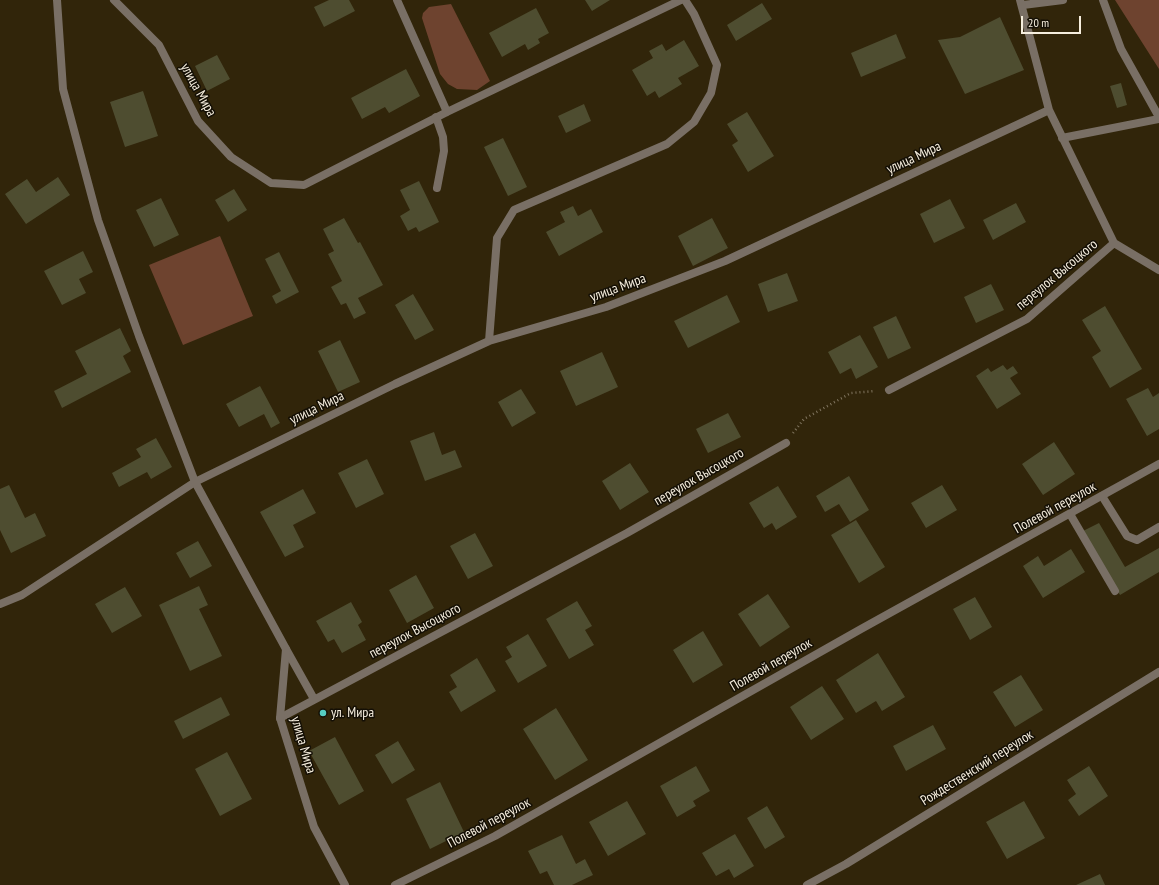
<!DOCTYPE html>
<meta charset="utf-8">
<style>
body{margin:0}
#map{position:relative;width:1159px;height:885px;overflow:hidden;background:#31250a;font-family:"PT Sans Narrow",sans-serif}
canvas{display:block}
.scale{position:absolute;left:1021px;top:16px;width:60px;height:18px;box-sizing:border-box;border:2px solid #f6eede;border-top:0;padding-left:5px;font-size:12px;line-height:14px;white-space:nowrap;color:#f6eede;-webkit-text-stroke:3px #140f05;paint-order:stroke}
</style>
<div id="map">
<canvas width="1159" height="885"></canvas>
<div class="scale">20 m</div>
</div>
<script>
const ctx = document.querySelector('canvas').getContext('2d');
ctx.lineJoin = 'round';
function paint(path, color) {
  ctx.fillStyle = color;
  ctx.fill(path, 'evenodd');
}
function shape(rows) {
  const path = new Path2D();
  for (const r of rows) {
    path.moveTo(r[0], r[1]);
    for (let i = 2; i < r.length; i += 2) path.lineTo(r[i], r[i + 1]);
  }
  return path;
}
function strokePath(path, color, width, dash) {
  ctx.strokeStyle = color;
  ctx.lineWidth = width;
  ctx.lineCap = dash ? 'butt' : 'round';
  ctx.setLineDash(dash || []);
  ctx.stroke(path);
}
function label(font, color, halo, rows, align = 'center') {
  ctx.font = font + ' "PT Sans Narrow",sans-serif';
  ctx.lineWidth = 3;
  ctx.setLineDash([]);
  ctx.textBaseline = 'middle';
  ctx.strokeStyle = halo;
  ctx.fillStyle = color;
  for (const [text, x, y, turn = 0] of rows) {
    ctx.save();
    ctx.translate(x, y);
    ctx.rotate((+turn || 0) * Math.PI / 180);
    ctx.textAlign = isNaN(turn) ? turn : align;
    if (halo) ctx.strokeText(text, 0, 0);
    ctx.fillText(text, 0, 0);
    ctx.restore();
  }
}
paint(shape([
 [1115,0,1159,0,1159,69],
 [451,4,490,81,477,90,457,89,448,84,440,74,422,18,423,13,429,7],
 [220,236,253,316,183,345,149,265]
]), '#6e432f');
paint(shape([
 [329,0,349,0,355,11,324,27,314,7],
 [585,0,610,0,592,11],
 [762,3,772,19,736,41,727,25],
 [536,8,549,33,538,39,540,43,528,50,525,44,502,57,489,33],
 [1000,17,1024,70,965,94,938,40,960,37],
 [896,34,906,58,861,77,851,53],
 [684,40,699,66,678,78,682,84,659,98,655,91,647,96,632,70,653,58,649,51,662,44,666,51],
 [217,55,230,79,207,91,195,66],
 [406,69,420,96,389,113,385,107,362,119,351,98],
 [1121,83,1127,105,1117,108,1110,86],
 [143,91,158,136,125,147,110,102],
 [584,104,591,121,566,133,558,116],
 [747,112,774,156,748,172,732,145,738,141,727,124],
 [503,138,527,187,508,196,484,147],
 [58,177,70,195,26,224,5,194,27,179,36,192],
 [419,181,439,222,419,232,416,227,408,231,400,216,410,210,400,190],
 [234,189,247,210,228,222,215,200],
 [161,198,179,235,154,247,136,210],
 [950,199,965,228,934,243,920,214],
 [1016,203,1026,222,993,240,983,220],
 [573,206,578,216,591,209,603,232,559,256,546,232,565,222,560,212],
 [344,218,358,243,360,242,383,285,358,298,366,313,354,319,346,303,341,305,331,287,342,281,328,254,334,251,323,229],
 [712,218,728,248,693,266,678,236],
 [83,251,93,272,79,279,86,293,62,305,44,271],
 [279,252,299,292,276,304,272,296,281,291,265,259],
 [787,273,798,301,768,312,758,284],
 [991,284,1004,310,976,323,964,297],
 [413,294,434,330,415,340,395,305],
 [727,295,740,322,688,348,674,321],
 [1105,306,1142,369,1110,388,1092,357,1101,351,1082,320],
 [896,316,911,348,888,359,873,327],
 [120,328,131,351,123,356,131,372,62,408,54,391,87,374,75,351],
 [860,335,878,367,856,379,851,368,840,374,828,352],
 [340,340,360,382,338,392,318,351],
 [602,352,618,387,576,406,560,371],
 [1003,365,1007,370,1013,366,1018,373,1010,378,1021,394,997,409,976,376,988,368,991,372],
 [260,386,280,423,271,428,264,414,239,427,226,404],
 [1148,388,1153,397,1159,393,1159,429,1147,436,1126,399],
 [521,389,536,413,512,427,498,402],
 [728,413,741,437,708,453,696,429],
 [434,432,442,455,455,450,462,467,425,481,410,441],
 [156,438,172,467,151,479,147,472,119,487,112,473,141,457,136,449],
 [1054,442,1075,474,1043,495,1022,464],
 [367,459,384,494,356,508,338,473],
 [630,463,649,492,620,510,602,481],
 [849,476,869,510,850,522,839,504,825,512,816,496],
 [9,485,25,518,35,513,46,536,11,553,0,530,0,489],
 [942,485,957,510,926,528,911,503],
 [778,486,797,517,776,530,772,523,764,528,749,503],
 [303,489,316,513,293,525,304,547,285,557,260,512],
 [856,520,885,567,859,583,831,535],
 [1099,523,1125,567,1159,548,1159,572,1120,595,1083,531],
 [475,533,493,566,468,579,450,546],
 [198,541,212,566,190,578,176,553],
 [1071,549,1085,572,1043,598,1023,566,1038,556,1044,566],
 [416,575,434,608,407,623,389,590],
 [199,586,208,605,199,609,222,656,190,671,159,605],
 [125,587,142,616,112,633,95,604],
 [768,594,790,627,760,647,738,614],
 [975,597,992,627,970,640,953,609],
 [577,601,592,626,585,630,594,645,569,659,546,619],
 [351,602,362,622,358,625,366,640,342,653,334,639,328,642,316,621],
 [703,631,723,665,693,683,673,650],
 [528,634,547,666,518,683,505,661,512,657,506,647],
 [878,653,905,697,882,711,876,701,856,713,836,680],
 [477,658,496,691,461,712,449,692,457,687,450,675],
 [1021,675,1043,710,1015,727,993,692],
 [822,686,844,719,811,740,790,707],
 [221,697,230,715,183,739,174,721],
 [556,708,588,760,555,780,523,729],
 [933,725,946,749,906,771,893,746],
 [335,737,364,791,339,805,309,751],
 [398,741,415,770,392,784,375,755],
 [227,752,252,799,220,816,195,769],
 [696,766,710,791,693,801,696,806,677,817,660,786],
 [1089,766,1108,796,1079,816,1068,800,1076,794,1067,780],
 [440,782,464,832,430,849,406,799],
 [627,801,646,834,608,856,589,822],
 [1024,801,1045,838,1007,859,986,822],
 [767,806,785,837,765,849,747,818],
 [735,834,754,866,734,878,729,869,716,876,702,853],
 [562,835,576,864,585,859,593,875,572,885,554,885,547,871,540,874,528,851],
 [1100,874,1105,885,1076,885]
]), '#4e4d30');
strokePath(shape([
 [793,433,804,419,851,393,875,391]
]), '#80755f', 2.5, [1, 3]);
strokePath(shape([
 [1103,0,1121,49,1159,117],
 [1023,5,1063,0],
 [436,117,443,137,444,151,437,188],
 [1062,138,1159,119],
 [1102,496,1127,536,1137,540,1159,527],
 [1070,514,1115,591]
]), '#796f65', 8);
strokePath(shape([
 [114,0,159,45,198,121,231,157,271,183,304,185,447,112,681,0],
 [397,0,447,112],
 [1020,0,1049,110,1114,243,1159,270],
 [489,341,497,238,514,210,667,144,694,122,711,93,717,65,694,14,685,0],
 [889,390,1027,319,1114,243],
 [0,604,22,595,195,482,395,384,489,341,606,307,725,261,1049,110],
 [286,649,314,699],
 [345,885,314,827,280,718,627,533,786,443],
 [395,885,495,836,861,629,1159,464],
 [807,885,846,864,1159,672]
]), '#796f65', 8);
strokePath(shape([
 [57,0,63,89,98,220,139,336,195,482,286,649,280,718]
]), '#796f65', 8);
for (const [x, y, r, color] of [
 [323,713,4,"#57cec2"]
]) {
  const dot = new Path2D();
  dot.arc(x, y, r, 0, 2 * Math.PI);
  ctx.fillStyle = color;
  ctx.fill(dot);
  strokePath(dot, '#140f05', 1.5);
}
label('14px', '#f6eede', '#140f05', [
 ["улица Мира",198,90,61],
 ["улица Мира",914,158,-25],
 ["переулок Высоцкого",1057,275,-40],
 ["улица Мира",618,288,-20],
 ["улица Мира",317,408,-26],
 ["переулок Высоцкого",699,477,-30],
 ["Полевой переулок",1055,508,-29],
 ["переулок Высоцкого",415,631,-28],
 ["Полевой переулок",771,665,-30],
 ["улица Мира",303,745,74],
 ["Рождественский переулок",977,768,-32],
 ["Полевой переулок",489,823,-28]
]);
label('14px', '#f6eede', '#140f05', [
 ["ул. Мира",331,713]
], 'left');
</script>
